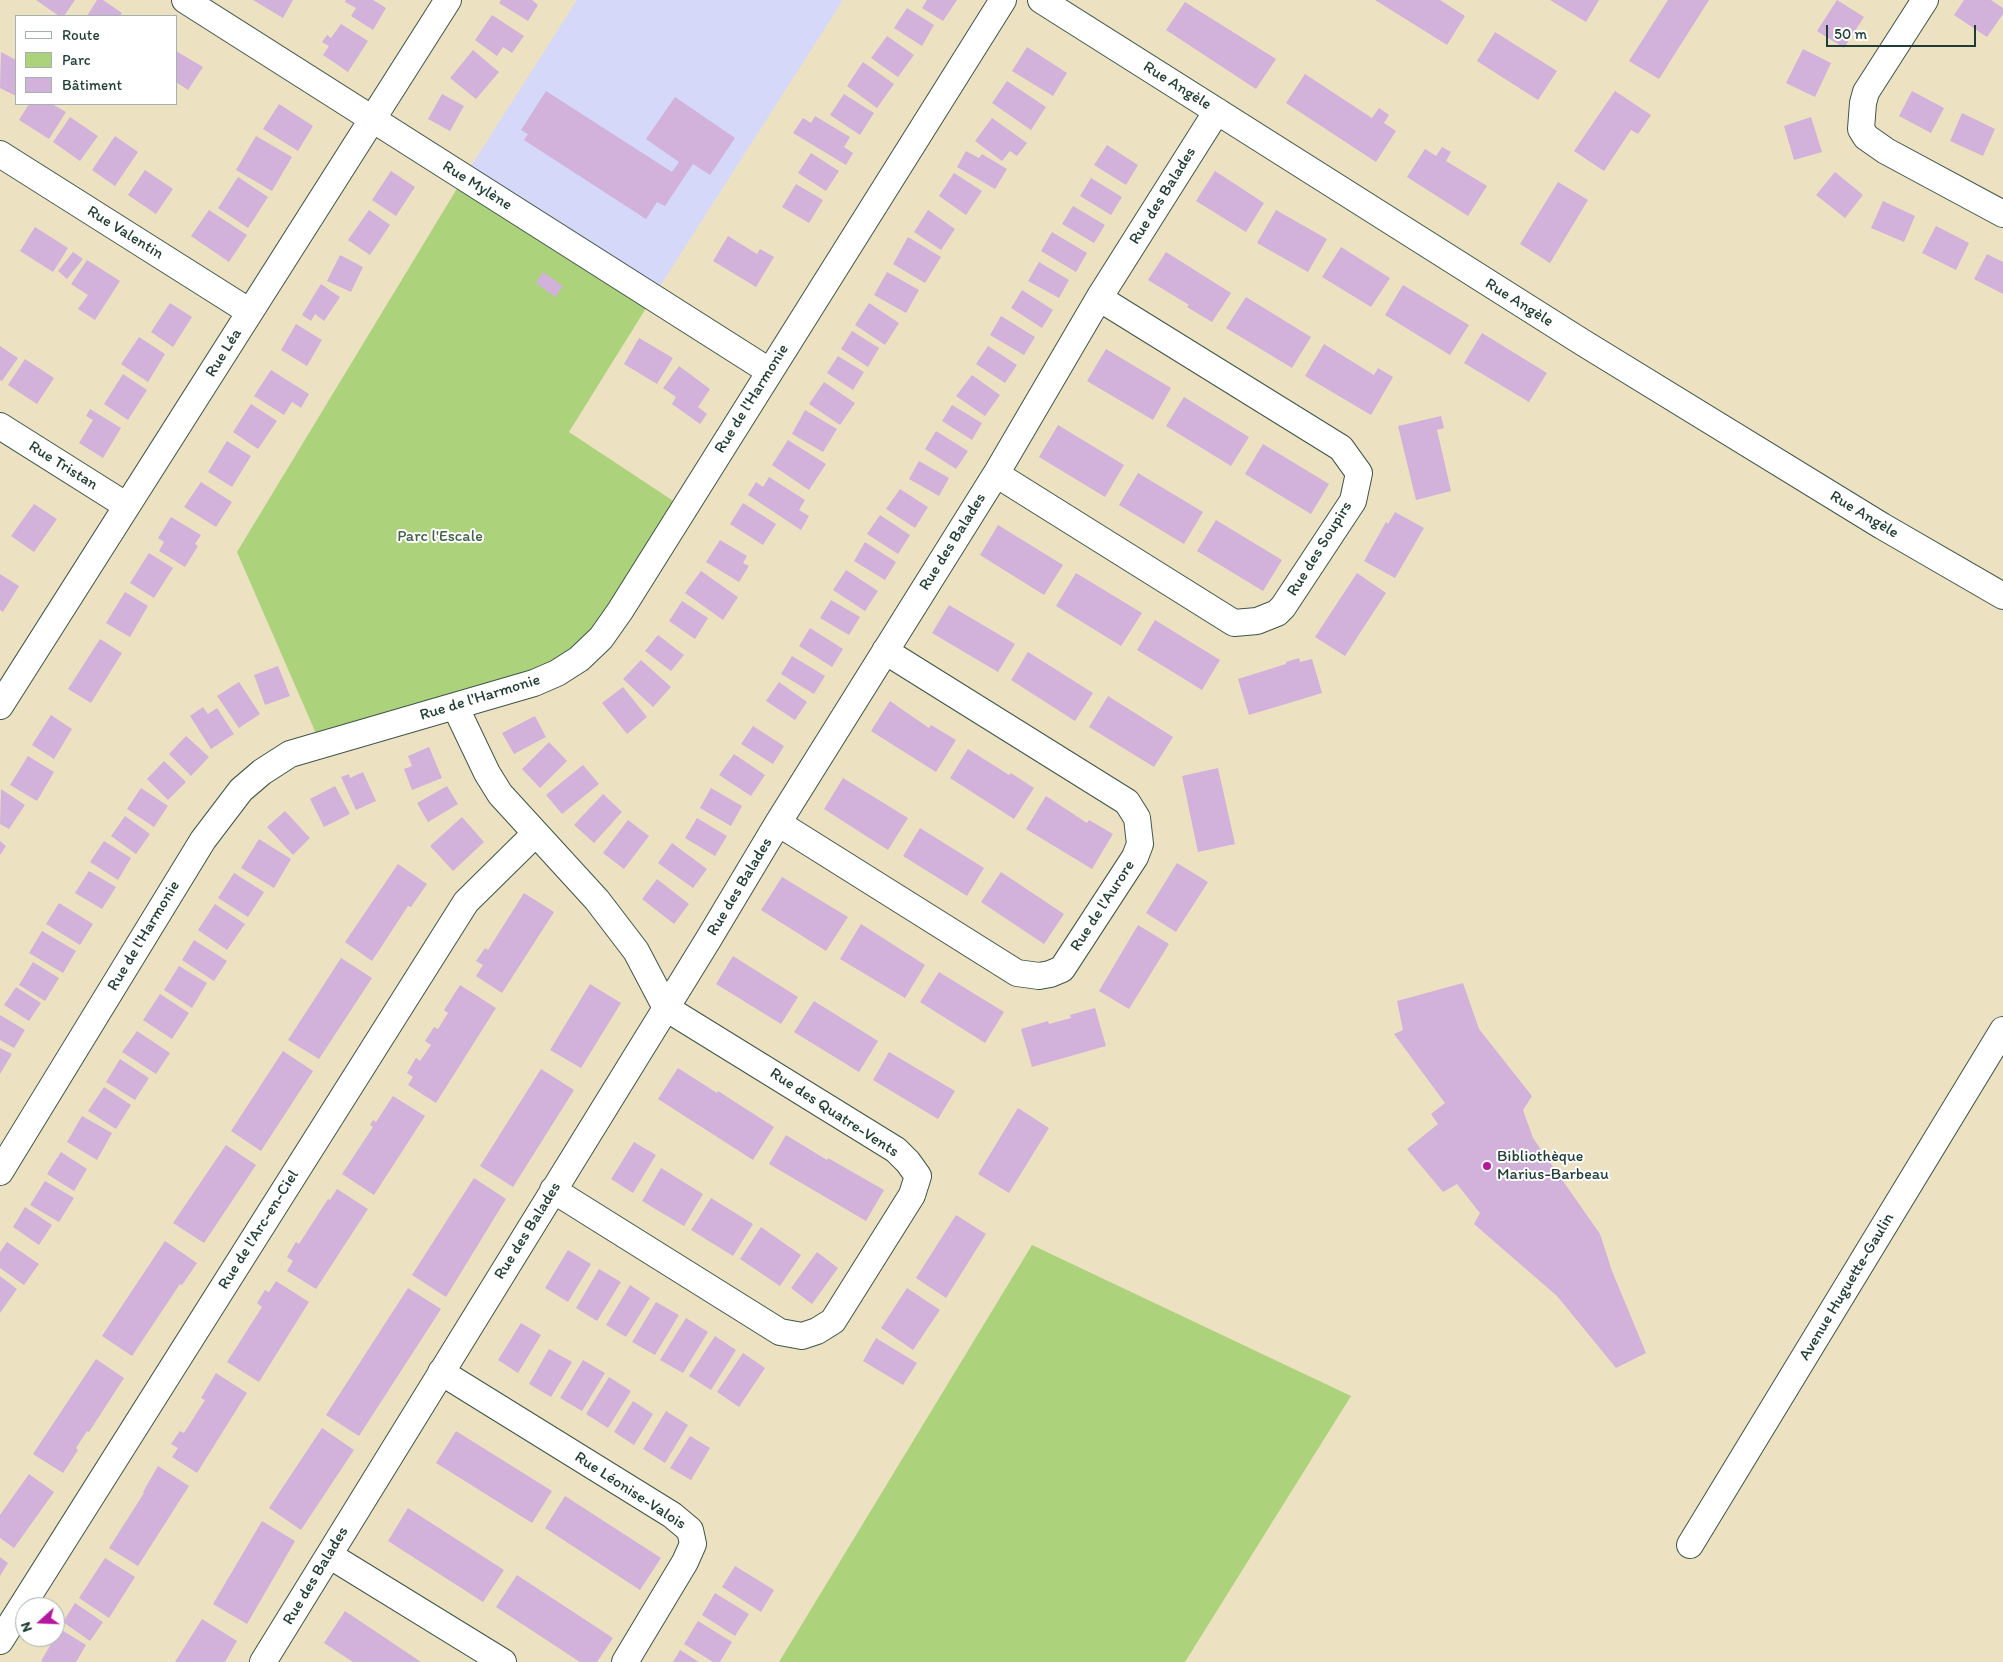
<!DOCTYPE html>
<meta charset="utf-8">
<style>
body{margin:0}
#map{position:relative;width:2003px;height:1662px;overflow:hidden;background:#ece2c2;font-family:Itim,sans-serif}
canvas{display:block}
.legend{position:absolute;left:15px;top:15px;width:162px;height:90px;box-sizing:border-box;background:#fff;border:1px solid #a5b1ae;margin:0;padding:6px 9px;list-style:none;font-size:15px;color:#1f3d34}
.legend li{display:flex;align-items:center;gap:10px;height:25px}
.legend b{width:25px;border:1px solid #a5b1ae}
.north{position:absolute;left:15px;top:1597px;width:50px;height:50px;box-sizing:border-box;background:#fff;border:1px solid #a5b1ae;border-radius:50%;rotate:250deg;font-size:14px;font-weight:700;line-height:20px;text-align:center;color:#1f3d34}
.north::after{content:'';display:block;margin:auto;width:18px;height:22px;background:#b5179e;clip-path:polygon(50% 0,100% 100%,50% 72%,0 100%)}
.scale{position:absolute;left:1826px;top:25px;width:150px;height:22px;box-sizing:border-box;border:2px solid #1f3d34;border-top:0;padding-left:6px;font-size:15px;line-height:18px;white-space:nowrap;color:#1f3d34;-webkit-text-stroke:4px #fff;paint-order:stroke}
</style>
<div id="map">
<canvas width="2003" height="1662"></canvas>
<ul class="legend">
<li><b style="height:6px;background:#fff"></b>Route</li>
<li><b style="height:14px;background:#add27c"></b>Parc</li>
<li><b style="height:14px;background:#d2b1da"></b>Bâtiment</li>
</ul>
<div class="north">N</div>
<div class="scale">50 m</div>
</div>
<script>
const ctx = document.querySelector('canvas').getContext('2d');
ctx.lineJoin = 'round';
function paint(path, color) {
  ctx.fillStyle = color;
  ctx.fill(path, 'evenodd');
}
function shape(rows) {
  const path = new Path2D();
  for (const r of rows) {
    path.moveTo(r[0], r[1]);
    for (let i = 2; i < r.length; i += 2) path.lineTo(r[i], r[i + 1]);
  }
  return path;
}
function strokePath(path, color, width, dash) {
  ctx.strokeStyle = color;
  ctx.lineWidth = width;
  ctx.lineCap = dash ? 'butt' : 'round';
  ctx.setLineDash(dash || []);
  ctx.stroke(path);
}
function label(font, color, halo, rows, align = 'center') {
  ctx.font = font + ' Itim,sans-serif';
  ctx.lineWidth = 4;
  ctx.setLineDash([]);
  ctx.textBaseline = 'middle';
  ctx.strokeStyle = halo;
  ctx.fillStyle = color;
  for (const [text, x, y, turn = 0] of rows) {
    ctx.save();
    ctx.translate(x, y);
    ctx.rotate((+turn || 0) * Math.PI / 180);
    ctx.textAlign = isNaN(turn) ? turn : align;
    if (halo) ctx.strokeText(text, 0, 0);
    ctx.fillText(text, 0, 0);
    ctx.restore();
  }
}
paint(shape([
 [577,0,843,0,653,297,464,177]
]), '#d5d8f9');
paint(shape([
 [464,177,653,297,569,432,684,508,579,659,321,745,237,552],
 [1032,1245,1351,1396,1185,1662,779,1662]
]), '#add27c');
paint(shape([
 [36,0,75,0,64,16,59,16],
 [97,0,103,0,122,13,120,16,87,16],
 [253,0,293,0,283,18],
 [346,0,373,0,386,8,373,30,351,16,356,8,345,2],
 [501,0,532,0,538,5,528,21,499,3],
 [927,0,957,0,943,21,922,8],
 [1375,0,1440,0,1465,16,1447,45],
 [1550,0,1599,0,1586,22],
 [1668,0,1709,0,1659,79,1629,61],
 [1837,0,1864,17,1844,48,1817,31],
 [1964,0,1991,0,2003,8,2003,14,1987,37,1954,15],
 [1185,2,1276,59,1256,89,1166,30],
 [907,8,934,25,922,46,894,28],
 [492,15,524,36,512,53,503,47,497,56,475,40],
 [341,24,368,41,348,72,323,55,329,46,322,42,327,35,331,38],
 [1495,32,1557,71,1538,100,1477,61],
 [887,36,914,55,898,77,871,58],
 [1027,47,1067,73,1053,96,1012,71],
 [1803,49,1831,63,1815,97,1786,83],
 [473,50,499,72,476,99,450,78],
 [176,51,203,67,188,90,176,82],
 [1,52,16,60,16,96,0,88],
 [863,62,894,84,877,108,847,86],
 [1305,74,1372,118,1379,108,1389,115,1384,123,1396,131,1376,162,1286,103],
 [1007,81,1046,107,1031,130,992,103],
 [546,91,672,172,679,162,646,139,675,97,735,138,710,175,693,164,665,206,657,202,646,219,524,140,528,134,521,130],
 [1615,91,1651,115,1638,134,1631,130,1604,171,1574,151],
 [1912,91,1944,108,1931,133,1899,116],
 [442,94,464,106,450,131,428,119],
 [844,94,874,113,860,135,830,115],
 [29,104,52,104,66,112,49,139,19,120],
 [279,104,313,126,298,151,263,129],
 [1962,113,1995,129,1983,156,1950,141],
 [815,116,850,137,844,147,853,153,846,165,793,133,803,118,811,123],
 [70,117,98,136,80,161,53,142],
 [1811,117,1822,152,1794,160,1784,126],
 [992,118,1027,143,1017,156,1010,151,1002,161,975,141],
 [115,136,138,152,115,186,92,170],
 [256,136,292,157,272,191,236,170],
 [1107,145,1138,165,1126,185,1094,165],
 [1442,147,1451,152,1446,161,1487,186,1468,216,1407,177,1425,149,1436,156],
 [966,151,979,158,982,154,1007,169,995,189,957,167],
 [811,153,839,171,826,191,798,173],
 [145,170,173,189,156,214,128,195],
 [391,171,415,187,396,216,372,200],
 [1215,171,1264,203,1246,232,1196,201],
 [1835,172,1863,195,1845,218,1816,195],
 [954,173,982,191,966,215,939,196],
 [238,177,268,197,248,228,218,208],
 [1091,178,1122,197,1111,215,1080,196],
 [1558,182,1588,200,1550,263,1520,244],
 [796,184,823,200,809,223,782,207],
 [1883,201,1915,216,1904,242,1871,228],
 [1073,206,1105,225,1094,243,1062,224],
 [209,210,247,235,229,262,191,236],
 [369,210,390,225,370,255,348,240],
 [928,210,955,229,941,250,914,232],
 [1276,210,1327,239,1308,272,1257,243],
 [1936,226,1969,243,1956,270,1922,253],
 [35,227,68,248,53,272,20,251],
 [1052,232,1087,253,1076,272,1041,251],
 [728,236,757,254,760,249,774,257,756,287,713,261],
 [908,237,941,257,925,283,893,264],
 [1341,247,1390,278,1371,307,1322,277],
 [73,252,83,259,67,279,58,271],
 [1166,252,1231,293,1212,322,1187,307,1189,305,1148,280],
 [1987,254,2003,262,2003,294,1974,279],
 [340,255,363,267,351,292,327,281],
 [87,260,120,281,95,320,78,309,88,295,71,284],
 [1039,262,1069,280,1059,298,1028,281],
 [543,272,563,286,555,297,536,283],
 [887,272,919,290,906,313,874,295],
 [321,284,340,297,324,321,315,314,311,321,302,315],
 [1403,285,1469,325,1450,355,1385,315],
 [1022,290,1053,310,1042,328,1011,308],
 [1246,297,1311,337,1292,368,1226,328],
 [170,303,192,317,173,347,151,332],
 [869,303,899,323,885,345,855,325],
 [1001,316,1035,337,1024,355,990,335],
 [296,324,322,340,307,366,281,350],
 [852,331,879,348,868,367,841,349],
 [1482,333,1547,373,1529,402,1464,363],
 [139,337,165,354,148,382,121,364],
 [639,338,673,358,657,384,624,364],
 [1324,344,1374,375,1378,368,1393,377,1371,415,1305,376],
 [0,346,18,358,2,381,0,380],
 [988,346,1017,365,1005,383,976,364],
 [1106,349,1171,388,1153,420,1087,381],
 [838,356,864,372,853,390,827,373],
 [25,359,54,378,37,404,8,385],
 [679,366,710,389,698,407,707,414,700,424,672,404,676,397,663,388],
 [271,370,309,394,301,408,292,402,284,415,254,396],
 [123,374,147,390,128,420,104,404],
 [972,375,1000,395,985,416,956,396],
 [824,382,855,403,840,425,809,404],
 [1184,397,1249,437,1231,466,1166,426],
 [251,404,277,421,258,449,233,432],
 [952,405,982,423,972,440,942,421],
 [90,409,121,428,103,458,79,443,93,420,86,416],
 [805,410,837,429,823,452,792,434],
 [1441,416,1444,428,1437,430,1451,491,1416,500,1398,426],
 [1058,425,1124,465,1105,497,1039,457],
 [936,431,968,451,956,469,925,449],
 [788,440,826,464,809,490,772,465],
 [227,441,251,456,232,487,208,472],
 [1263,444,1329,484,1311,514,1245,474],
 [919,461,949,478,939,496,909,479],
 [1138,473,1203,512,1184,544,1119,505],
 [769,477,805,500,799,510,809,516,801,530,748,495,756,482,763,487],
 [201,482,232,502,216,527,184,507],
 [900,489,928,507,915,528,886,509],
 [743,503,776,524,763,545,730,524],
 [34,504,57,519,34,552,11,536],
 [1395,512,1424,528,1395,578,1364,561,1386,522,1388,524],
 [880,515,910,535,898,554,867,534],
 [171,517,201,535,195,544,198,546,185,567,159,551,164,542,158,538],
 [1216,520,1282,560,1263,591,1197,551],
 [998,525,1063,565,1044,595,980,555],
 [720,540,747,556,743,563,749,566,739,582,706,562],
 [865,542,896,562,885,580,854,561],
 [149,553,173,568,154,598,130,583],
 [846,570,878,591,865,611,833,590],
 [701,571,738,597,723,620,685,593],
 [1076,573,1142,613,1121,646,1056,606],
 [1357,573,1386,593,1345,656,1315,637],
 [0,574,19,586,3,612,0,610],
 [125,592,148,606,130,637,106,623],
 [831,600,860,617,849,635,820,618],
 [682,601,708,618,695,639,669,621],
 [949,605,1015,644,998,672,932,633],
 [1155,620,1220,660,1202,690,1137,650],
 [810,628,843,649,832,667,799,646],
 [658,635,684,655,671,671,645,651],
 [100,639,122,653,91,703,68,689],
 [1028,652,1093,693,1075,721,1011,680],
 [792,656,825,676,814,694,781,674],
 [1299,658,1300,662,1312,659,1322,693,1249,715,1238,679,1286,664,1286,662],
 [641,660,671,687,653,707,623,679],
 [278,666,290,696,265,705,254,675],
 [239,682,260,714,239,728,217,696],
 [779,682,807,702,795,720,766,701],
 [623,687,647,717,627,734,602,703],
 [1108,696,1173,737,1154,767,1089,727],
 [890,701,929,728,931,725,956,740,936,772,871,731],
 [203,707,208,714,217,708,234,734,211,749,190,716],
 [51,715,72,729,54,759,32,745],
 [535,716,546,737,514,754,502,733],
 [753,726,784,746,773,764,741,744],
 [186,736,209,757,191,776,169,754],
 [549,742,567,761,540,788,522,769],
 [429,747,442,778,412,790,404,769,412,766,408,756],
 [968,749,1009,775,1011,773,1034,788,1014,819,950,778],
 [734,754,765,775,751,796,719,775],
 [28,756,54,772,37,801,10,785],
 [164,761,186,782,168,800,147,779],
 [583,765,599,784,562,814,546,795],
 [1218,768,1235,844,1198,852,1182,776],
 [363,772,376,801,356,810,341,777,349,774,350,778],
 [843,778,908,818,888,850,824,809],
 [335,786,350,814,324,827,310,799],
 [447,786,458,804,428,822,417,803],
 [141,788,168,806,154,827,127,809],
 [711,788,742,806,731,826,700,808],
 [1,789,25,805,9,829,0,824],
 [603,794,622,812,594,843,574,825],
 [1046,796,1087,823,1089,820,1113,834,1092,869,1026,829],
 [285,811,310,838,293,855,267,827],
 [125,816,150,834,136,854,111,836],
 [462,817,484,842,453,871,430,846],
 [697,818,727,836,715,856,685,838],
 [628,820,649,836,624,869,603,853],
 [920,828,984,868,967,896,903,856],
 [259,839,291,859,274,888,241,868],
 [0,841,6,846,0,855],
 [104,841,131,858,118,880,90,862],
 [672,843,707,869,693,888,658,863],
 [1177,863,1208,882,1176,932,1146,913],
 [398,864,427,884,411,907,408,906,372,961,345,942],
 [89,871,116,887,102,909,75,893],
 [1001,872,1064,914,1044,944,981,902],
 [234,873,264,892,248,917,218,898],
 [782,877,848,917,826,951,761,910],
 [657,879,689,904,674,924,642,899],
 [524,893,554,912,502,993,476,976,483,965,476,961,485,948,488,950],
 [59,903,93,924,80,945,46,924],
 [215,904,245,924,227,950,198,930],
 [861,924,925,965,905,998,840,959],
 [1138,925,1169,944,1129,1009,1099,991],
 [42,931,76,951,63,973,29,953],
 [194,940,227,961,214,981,182,960],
 [733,956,798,997,781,1024,716,984],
 [341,958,372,978,319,1059,288,1040],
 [33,962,59,978,45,1001,19,985],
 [179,966,207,983,192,1008,164,990],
 [939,972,1004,1012,985,1043,920,1002],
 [1463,983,1479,1029,1532,1096,1523,1110,1533,1138,1600,1234,1612,1271,1646,1353,1616,1368,1557,1296,1474,1224,1480,1213,1457,1184,1443,1192,1407,1149,1438,1124,1431,1114,1445,1103,1394,1034,1403,1030,1397,1001],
 [590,984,621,1003,581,1068,550,1050],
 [460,985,496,1008,436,1103,408,1085,413,1077,407,1073,416,1058,420,1061,431,1045,425,1041,434,1027,438,1029,448,1013,444,1010],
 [16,987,41,1003,29,1021,4,1005],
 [160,994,189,1013,172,1039,143,1020],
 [814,1001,878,1041,859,1072,794,1032],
 [1095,1008,1106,1046,1032,1067,1021,1029,1048,1021,1049,1024,1071,1018,1070,1015],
 [0,1015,25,1030,14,1048,0,1040],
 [137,1031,170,1053,156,1074,122,1052],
 [0,1048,12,1054,0,1074],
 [283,1051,313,1071,261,1151,231,1131],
 [889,1052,955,1091,938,1119,873,1080],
 [120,1059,149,1078,135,1100,106,1082],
 [678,1068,717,1093,718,1091,774,1127,753,1160,658,1099],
 [541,1069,574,1090,513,1187,480,1166],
 [104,1087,131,1105,116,1129,88,1111],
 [393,1096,425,1116,374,1195,342,1174,373,1127,370,1125,373,1120,376,1122],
 [1018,1108,1049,1128,1009,1193,978,1174],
 [82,1116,112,1133,97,1160,67,1142],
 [786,1135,827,1160,828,1158,884,1190,866,1221,769,1164],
 [634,1142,656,1155,633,1193,611,1179],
 [226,1145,256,1165,204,1243,173,1223],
 [61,1152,87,1169,74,1191,47,1174],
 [661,1168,703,1194,684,1226,642,1201],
 [474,1178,506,1199,446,1297,412,1275],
 [45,1181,74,1198,59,1222,30,1205],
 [337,1189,368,1209,316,1289,287,1271,293,1261,287,1257,296,1242,299,1244,328,1199,330,1200],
 [711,1198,753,1224,733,1256,691,1230],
 [25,1207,52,1225,39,1245,13,1227],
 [956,1215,986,1234,946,1298,916,1278],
 [761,1227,801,1255,780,1286,740,1259],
 [165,1241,197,1263,182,1285,180,1284,132,1356,102,1336],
 [7,1242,39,1264,24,1285,0,1268,0,1252],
 [568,1250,591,1264,568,1302,545,1288],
 [817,1252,838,1268,812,1304,791,1288],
 [599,1269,621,1282,597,1321,576,1308],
 [0,1276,17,1289,0,1313],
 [276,1281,309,1302,259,1382,227,1362,262,1307,257,1303,265,1290,269,1292],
 [630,1285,650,1298,626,1337,606,1325],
 [408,1288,441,1309,359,1436,326,1415],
 [907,1288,940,1310,913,1350,881,1328],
 [656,1302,679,1315,655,1355,632,1342],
 [686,1318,708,1332,683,1373,660,1360],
 [521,1323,541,1335,518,1373,498,1360],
 [715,1336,736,1350,711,1390,689,1376],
 [876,1338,917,1363,903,1385,863,1361],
 [549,1349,572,1362,551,1397,529,1384],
 [743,1353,765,1368,739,1407,717,1392],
 [96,1359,124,1378,89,1432,87,1431,76,1448,78,1450,63,1473,33,1454],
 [583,1360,605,1373,582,1411,560,1398],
 [216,1373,247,1393,197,1473,172,1457,178,1448,171,1444,180,1431,184,1433,205,1400,201,1398],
 [609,1377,631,1391,608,1428,586,1414],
 [633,1401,653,1414,634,1445,614,1432],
 [666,1411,688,1425,665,1463,643,1449],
 [322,1428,354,1450,301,1530,269,1508],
 [456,1431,552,1491,532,1523,436,1463],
 [690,1436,710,1448,691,1480,670,1468],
 [158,1466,189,1486,138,1566,109,1548,144,1493,143,1492],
 [29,1474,54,1492,14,1548,0,1538,0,1515],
 [565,1496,661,1558,640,1590,545,1528],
 [408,1508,504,1570,483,1602,388,1541],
 [262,1521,295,1541,247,1624,213,1604],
 [0,1557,8,1563,0,1576],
 [105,1558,135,1577,109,1618,79,1598],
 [735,1566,774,1590,761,1612,722,1587],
 [517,1575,613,1638,597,1662,580,1662,496,1607],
 [715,1593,749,1614,735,1636,702,1615],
 [75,1603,103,1622,90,1641,63,1622],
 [345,1611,421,1662,353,1662,324,1643],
 [202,1619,237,1641,225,1662,175,1662],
 [698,1621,732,1642,720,1662,713,1662,684,1644],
 [60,1629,86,1645,76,1662,43,1662,41,1661],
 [680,1650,699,1662,673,1662]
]), '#d2b1da');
const minor = shape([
 [185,0,769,371],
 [1041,0,1582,342,1882,526,2003,596],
 [1925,0,1866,92,1863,103,1861,129,1866,137,1886,151,2003,214],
 [0,154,250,312],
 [0,426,127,506],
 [996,474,1234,623,1257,621,1277,613,1283,607,1353,501,1359,473,1341,448,1099,298],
 [0,706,448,0],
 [455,706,487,773,500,794,597,900,636,951,666,1008,896,1150,908,1162,918,1176,912,1195,833,1321,817,1331,802,1336,780,1332,553,1190],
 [778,823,1017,973,1039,976,1050,974,1062,969,1135,857,1140,844,1137,818,1127,802,885,651],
 [0,1172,203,840,241,790,262,772,290,754,534,683,557,673,579,659,601,638,620,611,1003,0],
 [441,1372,672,1515,690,1530,693,1544,685,1562,625,1662],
 [1690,1545,2003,1030],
 [329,1555,503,1662],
 [0,1641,466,902,535,834],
 [263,1662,708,940,778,823,996,474,1099,298,1217,111]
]);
strokePath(minor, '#3e5649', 28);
strokePath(minor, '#fff', 26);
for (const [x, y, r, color] of [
 [1487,1166,5,"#b5179e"]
]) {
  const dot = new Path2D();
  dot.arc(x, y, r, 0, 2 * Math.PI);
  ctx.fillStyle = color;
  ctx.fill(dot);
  strokePath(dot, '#fff', 2);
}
label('16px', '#1f3d34', '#fff', [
 ["Rue Angèle",1177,86,32],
 ["Rue Mylène",477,186,32],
 ["Rue des Balades",1163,196,-58],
 ["Rue Valentin",125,233,32],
 ["Rue Angèle",1519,303,32],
 ["Rue Léa",224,353,-58],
 ["Rue de l'Harmonie",752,399,-58],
 ["Rue Tristan",63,466,32],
 ["Rue Angèle",1864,515,31],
 ["Rue des Balades",953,542,-58],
 ["Rue des Soupirs",1320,549,-58],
 ["Rue de l'Harmonie",480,698,-17],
 ["Rue des Balades",740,887,-59],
 ["Rue de l'Aurore",1103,906,-57],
 ["Rue de l'Harmonie",144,936,-59],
 ["Rue des Quatre-Vents",834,1113,33],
 ["Rue de l'Arc-en-Ciel",259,1230,-58],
 ["Rue des Balades",528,1231,-58],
 ["Avenue Huguette-Gaulin",1847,1287,-59],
 ["Rue Léonise-Valois",630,1491,33],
 ["Rue des Balades",316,1576,-59]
]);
label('16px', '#426246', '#fff', [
 ["Parc l'Escale",440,537]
]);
label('16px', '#1f3d34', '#fff', [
 ["Bibliothèque",1497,1157],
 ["Marius-Barbeau",1497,1175]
], 'left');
</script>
